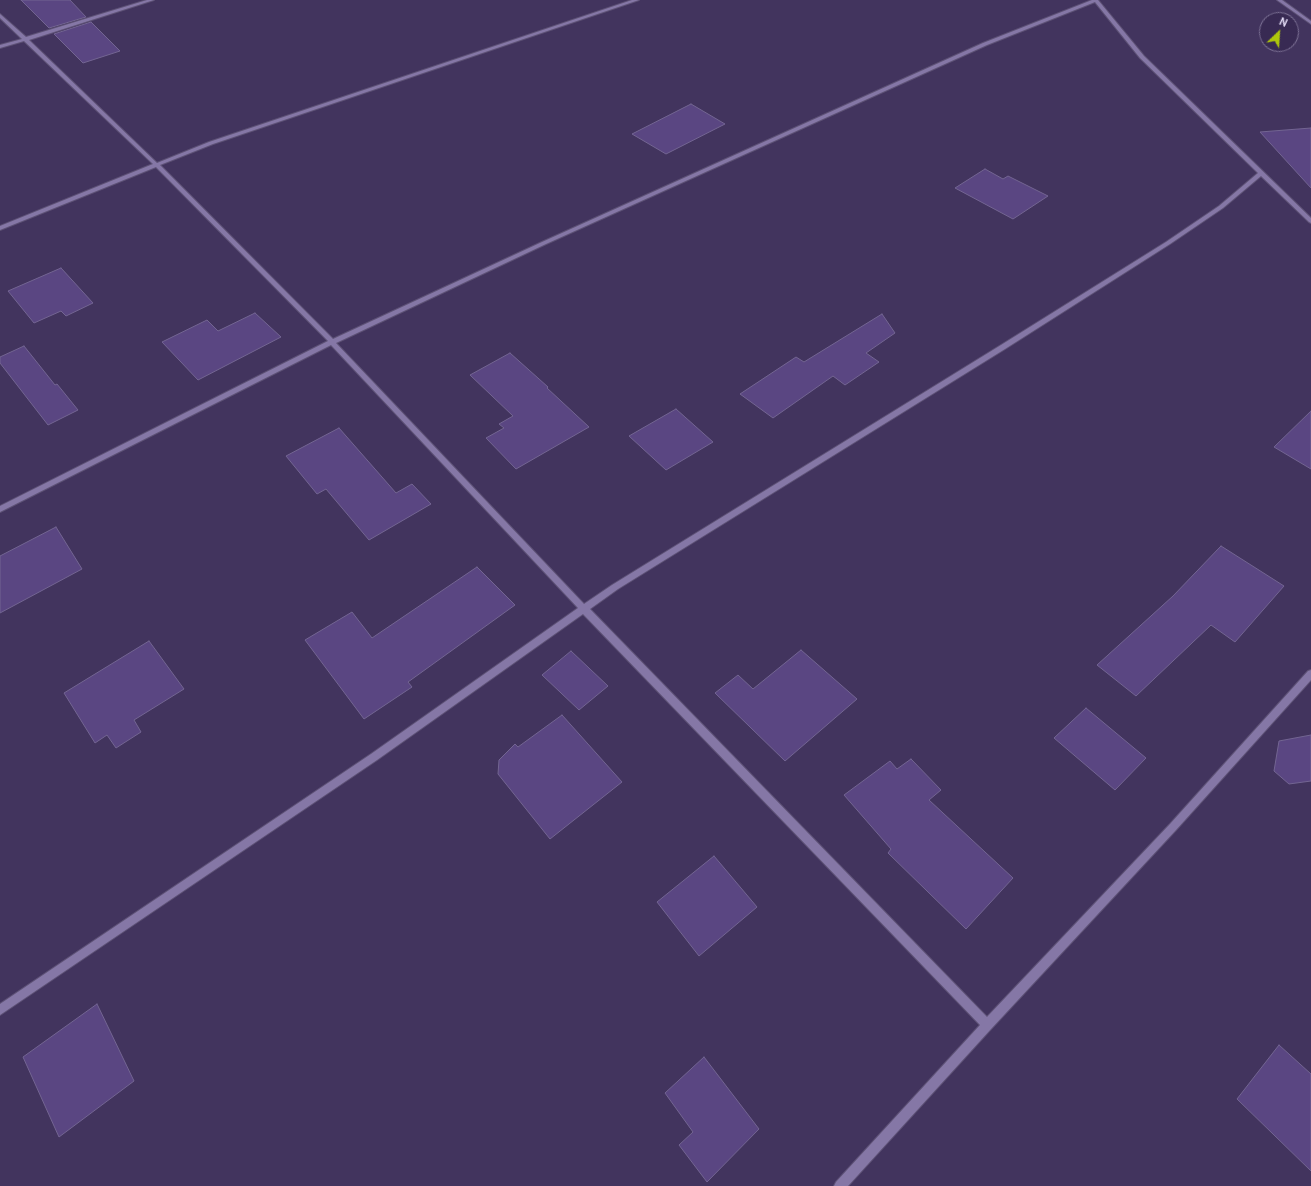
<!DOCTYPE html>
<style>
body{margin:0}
#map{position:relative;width:1311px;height:1186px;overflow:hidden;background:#42345e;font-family:Cabin,sans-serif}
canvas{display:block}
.north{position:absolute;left:1259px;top:12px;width:40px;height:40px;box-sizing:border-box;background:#382a53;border:1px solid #7d7295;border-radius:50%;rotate:25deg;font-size:11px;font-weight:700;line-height:16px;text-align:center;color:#e4ddf7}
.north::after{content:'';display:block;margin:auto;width:14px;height:18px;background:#aec60b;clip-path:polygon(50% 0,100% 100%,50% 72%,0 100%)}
</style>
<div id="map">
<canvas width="1311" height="1186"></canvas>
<div class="north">N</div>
</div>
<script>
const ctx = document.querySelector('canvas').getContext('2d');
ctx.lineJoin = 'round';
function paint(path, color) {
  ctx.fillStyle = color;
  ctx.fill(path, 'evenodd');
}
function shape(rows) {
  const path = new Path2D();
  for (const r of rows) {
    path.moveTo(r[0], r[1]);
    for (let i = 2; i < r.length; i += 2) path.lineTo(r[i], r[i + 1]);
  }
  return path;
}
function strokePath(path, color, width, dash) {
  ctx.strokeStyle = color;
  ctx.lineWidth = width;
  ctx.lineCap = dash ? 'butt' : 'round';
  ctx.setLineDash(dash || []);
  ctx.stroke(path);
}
const building = shape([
 [21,0,70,0,86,17,49,28,21,0],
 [91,22,120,51,83,63,54,34,91,22],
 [691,104,725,124,666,154,632,134,691,104],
 [1311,128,1311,188,1260,132,1311,128],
 [985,169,1003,179,1008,176,1048,196,1013,219,955,188,985,169],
 [61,268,93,303,66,316,61,311,34,323,8,291,61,268],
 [255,313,281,337,198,380,162,342,207,320,218,331,255,313],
 [882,314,895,333,866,353,879,362,845,385,833,376,773,418,740,394,796,357,804,362,882,314],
 [24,346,55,385,57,384,78,410,48,425,0,363,0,357,24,346],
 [510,353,548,387,547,388,589,427,516,469,486,438,504,428,499,424,513,416,470,375,510,353],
 [676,409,713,442,666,470,629,436,676,409],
 [1311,411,1311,469,1274,447,1311,411],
 [339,428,396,493,412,484,431,504,369,540,326,489,317,494,286,456,339,428],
 [56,527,82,569,0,613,0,556,56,527],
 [1221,546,1284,586,1235,642,1211,625,1136,696,1097,665,1173,596,1221,546],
 [477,567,515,605,408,682,412,687,364,719,305,640,352,612,372,638,477,567],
 [149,641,184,689,134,720,141,732,116,748,107,735,95,743,64,693,149,641],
 [801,650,857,699,785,761,715,693,738,675,753,689,801,650],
 [571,651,608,686,579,710,542,675,571,651],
 [1086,708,1146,758,1115,790,1054,738,1086,708],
 [562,715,622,782,550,839,498,774,499,760,515,744,518,747,562,715],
 [1311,735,1311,781,1289,784,1274,771,1279,741,1311,735],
 [911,759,941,790,929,800,1013,878,966,929,888,853,891,849,844,795,890,761,897,769,911,759],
 [714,856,757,907,699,956,657,902,714,856],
 [97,1004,134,1081,59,1137,23,1057,97,1004],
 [1279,1045,1311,1074,1311,1171,1237,1099,1279,1045],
 [704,1057,759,1129,707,1182,679,1145,693,1132,665,1093,704,1057]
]);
paint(building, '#5a4682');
strokePath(building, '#736592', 1);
const street = shape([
 [147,0,154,0,29,40,157,163,209,142,632,0,639,0,213,144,160,165,333,339,542,242,983,43,1092,0,1098,0,1144,56,1311,218,1311,223,1309,222,1261,176,1223,208,1170,244,1005,349,618,589,590,609,987,1017,1170,824,1308,671,1311,670,1311,680,1176,830,991,1029,848,1186,834,1186,836,1182,980,1025,583,614,377,760,0,1015,0,1004,371,754,578,608,331,345,0,512,0,506,328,341,156,167,0,230,0,226,153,164,24,41,0,48,0,45,22,39,0,18,0,14,26,37,147,0],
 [1095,2,1140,58,1258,173,1219,206,1166,242,1001,345,612,585,584,604,336,343,546,244,987,45,1095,2],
 [1277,0,1282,0,1311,21,1311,24,1277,0]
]);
strokePath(street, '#5d5175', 2);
paint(street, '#8577a6');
</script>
